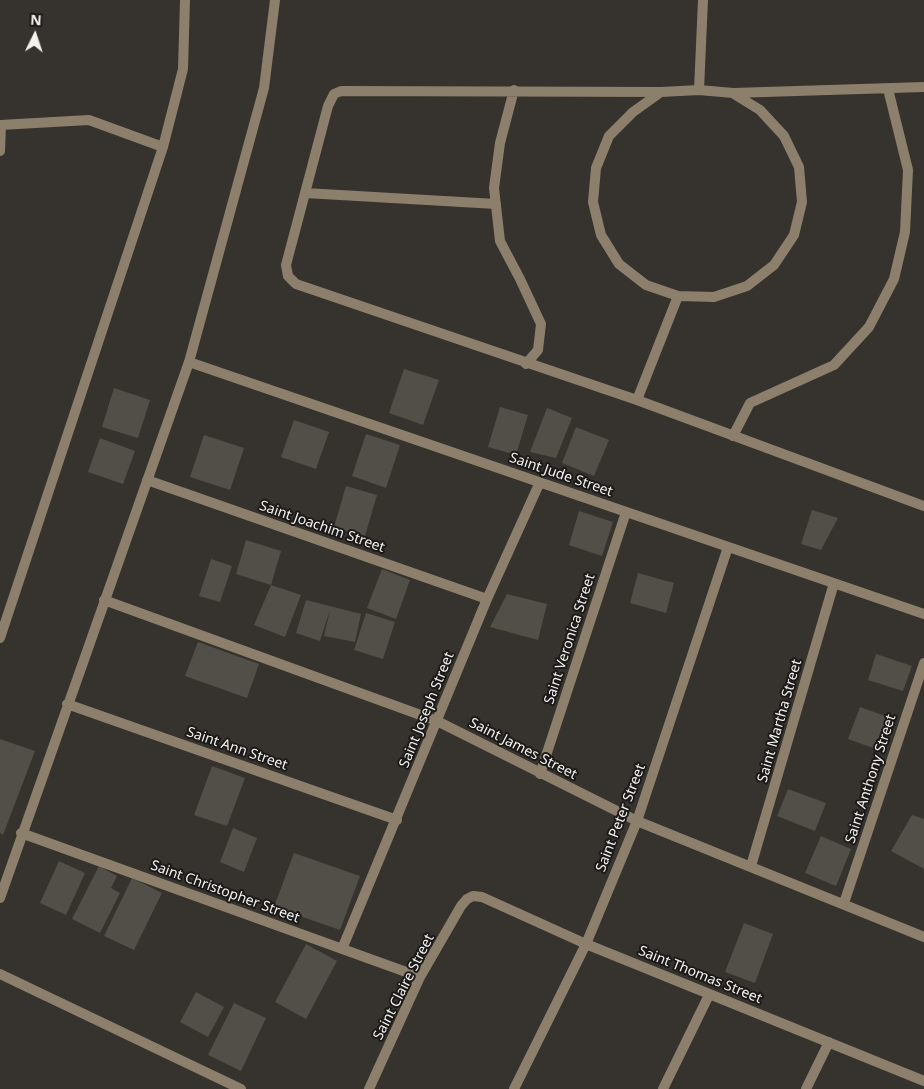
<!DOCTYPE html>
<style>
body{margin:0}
#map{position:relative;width:924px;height:1089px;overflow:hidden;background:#36322d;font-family:"Noto Sans",sans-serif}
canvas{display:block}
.north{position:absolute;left:10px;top:10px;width:50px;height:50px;-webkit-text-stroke:4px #1c1a18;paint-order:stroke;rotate:4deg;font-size:14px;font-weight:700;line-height:20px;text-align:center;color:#f4f2ef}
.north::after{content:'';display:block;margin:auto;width:18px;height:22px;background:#f4f2ef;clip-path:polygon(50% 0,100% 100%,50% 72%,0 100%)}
</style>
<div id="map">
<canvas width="924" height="1089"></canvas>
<div class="north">N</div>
</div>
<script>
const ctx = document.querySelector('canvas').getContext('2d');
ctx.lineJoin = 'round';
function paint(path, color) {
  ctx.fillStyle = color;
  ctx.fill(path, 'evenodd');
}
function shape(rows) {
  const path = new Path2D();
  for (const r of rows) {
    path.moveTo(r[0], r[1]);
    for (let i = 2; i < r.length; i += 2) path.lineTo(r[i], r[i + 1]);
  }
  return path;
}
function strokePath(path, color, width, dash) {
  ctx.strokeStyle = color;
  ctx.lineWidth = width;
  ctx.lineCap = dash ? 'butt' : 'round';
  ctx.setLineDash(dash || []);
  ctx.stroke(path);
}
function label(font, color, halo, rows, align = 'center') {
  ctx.font = font + ' "Noto Sans",sans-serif';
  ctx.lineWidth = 4;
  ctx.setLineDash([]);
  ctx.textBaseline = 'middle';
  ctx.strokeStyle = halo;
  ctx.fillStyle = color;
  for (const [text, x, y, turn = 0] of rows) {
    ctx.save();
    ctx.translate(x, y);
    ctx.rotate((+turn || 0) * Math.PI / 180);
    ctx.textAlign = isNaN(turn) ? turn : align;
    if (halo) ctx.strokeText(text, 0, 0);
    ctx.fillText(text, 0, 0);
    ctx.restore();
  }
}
paint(shape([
 [404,369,439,380,423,425,389,413],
 [114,388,150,400,138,438,102,427],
 [500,407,528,415,516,455,488,447],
 [547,408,572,418,556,458,530,452],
 [294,420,329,432,316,469,281,457],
 [576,427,609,440,594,476,562,463],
 [366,434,400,445,386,488,352,476],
 [204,435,244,448,230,490,190,477],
 [100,438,135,451,123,484,88,472],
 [346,486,377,495,365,536,334,527],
 [812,510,838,518,821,550,801,544],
 [579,511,613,522,602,556,569,545],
 [246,540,281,551,271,585,236,574],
 [211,559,232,566,220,602,199,596],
 [382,569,410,580,396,619,367,608],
 [638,573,674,583,666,613,630,603],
 [271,585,301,595,285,637,254,625],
 [507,594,547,604,538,640,490,627],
 [306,600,361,614,355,642,324,636,330,610,320,641,296,633],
 [366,613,395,622,383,659,354,650],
 [198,642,259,664,247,698,185,676],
 [876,654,912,666,903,691,868,680],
 [860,707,888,717,876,749,848,739],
 [0,739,35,751,3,835,0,833],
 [212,766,245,778,227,826,194,815],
 [788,789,826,803,815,831,777,816],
 [912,815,924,819,924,869,891,851],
 [233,828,257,838,244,872,220,862],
 [821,836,851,849,836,886,805,873],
 [294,853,360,876,340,930,274,907],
 [59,861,85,873,66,915,40,903],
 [99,866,117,876,111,888,120,893,100,933,72,919],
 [132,878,162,893,134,950,104,936],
 [744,923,773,934,755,983,725,972],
 [306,944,337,961,306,1019,275,1002],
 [196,992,224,1007,208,1037,180,1022],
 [234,1003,266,1018,241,1071,208,1055]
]), '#524e48');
strokePath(shape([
 [924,87,733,93,699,90,661,92,341,91,334,94,328,106,286,265,288,276,296,284,637,400,924,506],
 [514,90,500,143,494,188,500,241,520,279,541,324,538,350,526,364],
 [699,90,703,0],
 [661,92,633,112,609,136,596,168,593,202,601,235,619,264,646,285,678,296,714,297,747,286,774,265,794,235,802,202,799,167,784,136,760,110,734,94],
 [0,125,89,120,163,147],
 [0,151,1,125],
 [305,193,496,204],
 [189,362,924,614],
 [637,400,678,296],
 [733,436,750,403,834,365,869,327,894,279,905,232,908,170,888,89],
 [147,480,487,599],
 [104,600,437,721,637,821,924,937],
 [0,638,163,147,183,69,185,0],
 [67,704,397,820],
 [540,774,626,512],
 [21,833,420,977],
 [751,866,834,583],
 [0,898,189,362,264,88,275,0],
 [844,903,924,663],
 [342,949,487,599,540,482],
 [0,974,241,1089],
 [369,1089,420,977,461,906,467,899,473,896,482,897,586,944,924,1081],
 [514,1089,586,944,637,821,728,547],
 [663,1089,709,995],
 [806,1089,829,1042]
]), '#8c7f6b', 10);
label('14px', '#f4f2ef', '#1c1a18', [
 ["Saint Jude Street",561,475,19],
 ["Saint Joachim Street",322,527,19],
 ["Saint Veronica Street",570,639,-72],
 ["Saint Joseph Street",427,710,-68],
 ["Saint Martha Street",780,721,-74],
 ["Saint Ann Street",237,749,19],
 ["Saint James Street",523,749,27],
 ["Saint Anthony Street",871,779,-72],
 ["Saint Peter Street",621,818,-69],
 ["Saint Christopher Street",225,892,20],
 ["Saint Thomas Street",700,975,22],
 ["Saint Claire Street",404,987,-63]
]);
</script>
